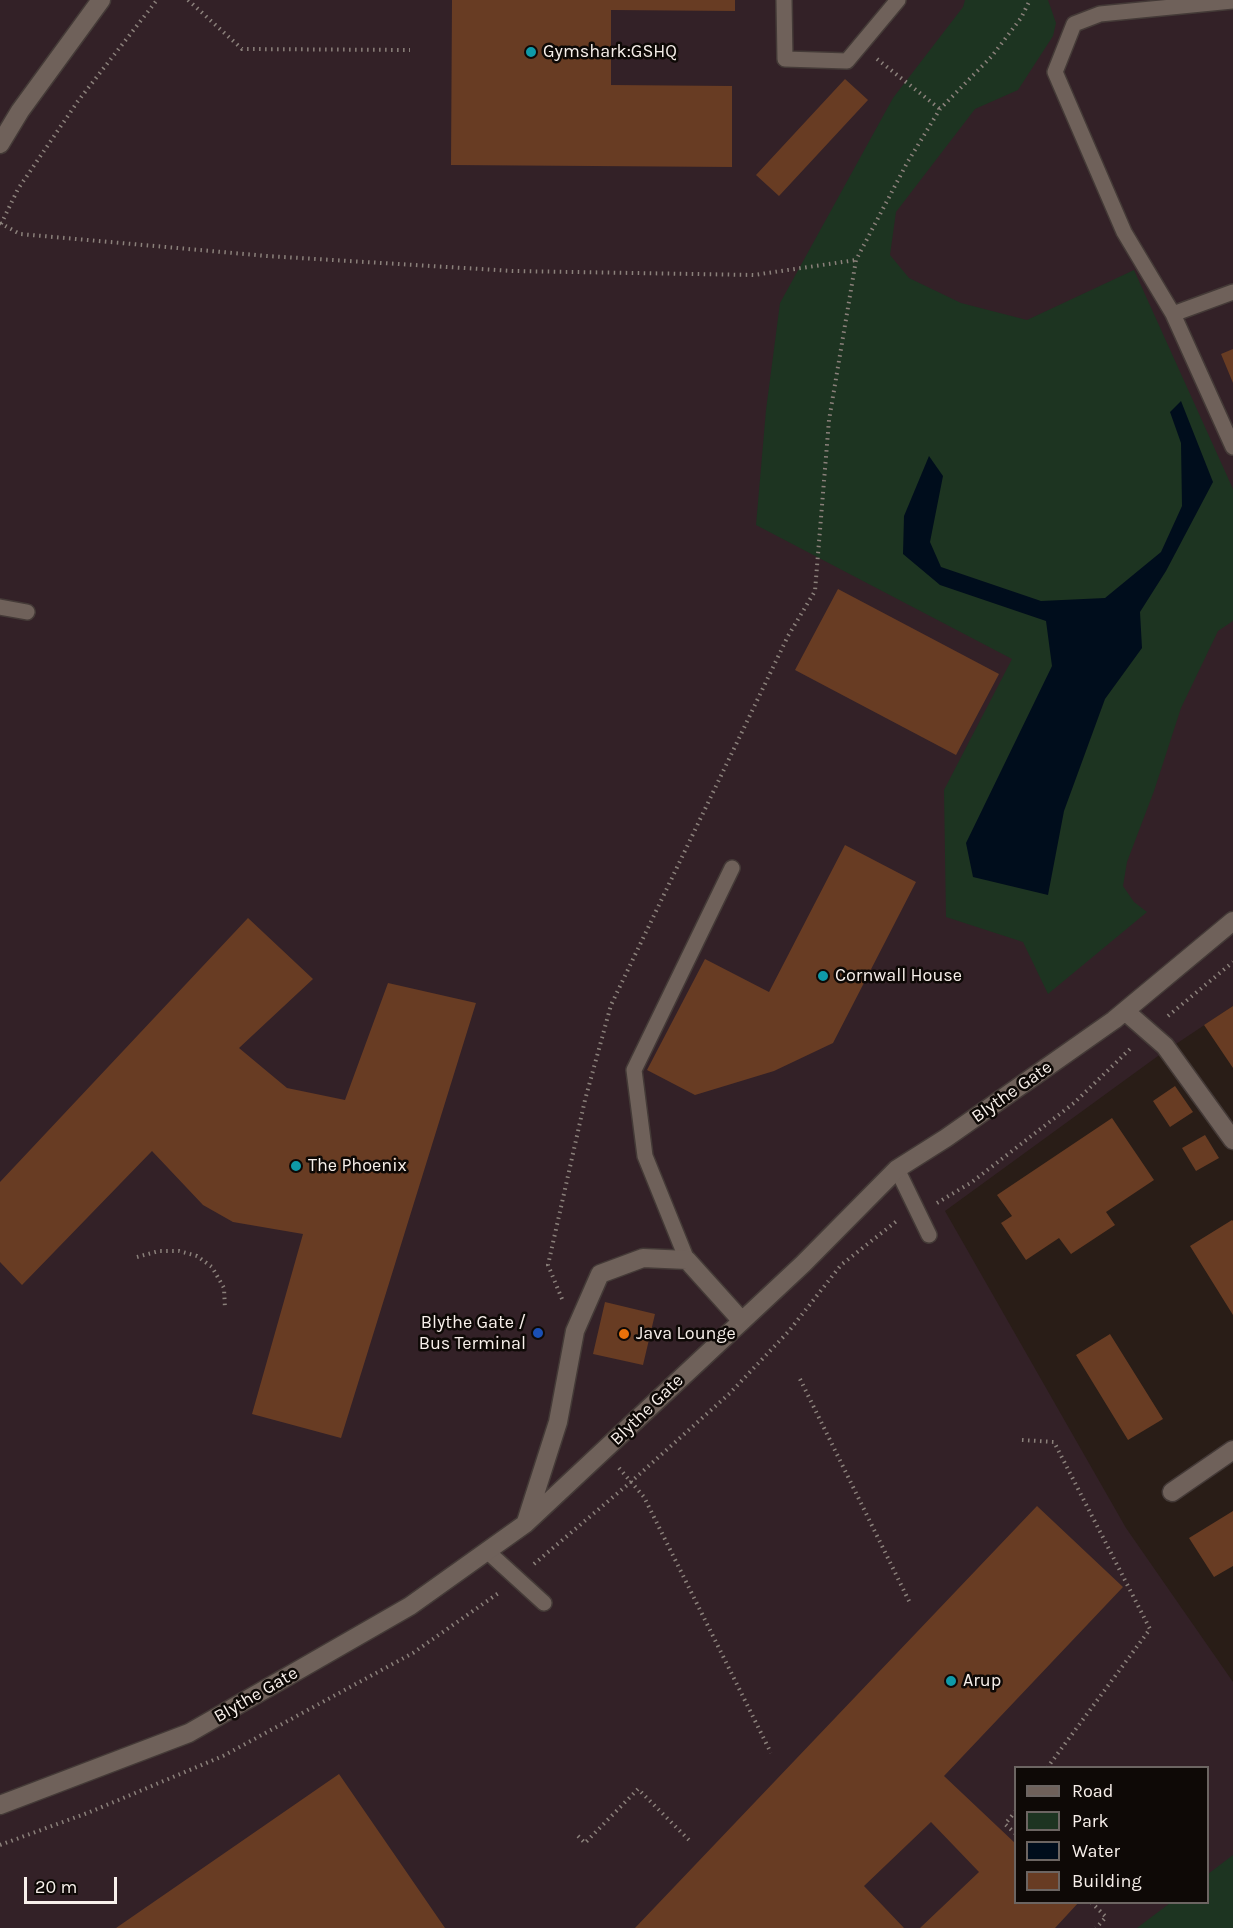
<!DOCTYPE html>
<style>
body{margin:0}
#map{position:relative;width:1233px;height:1928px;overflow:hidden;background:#291d17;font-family:Karla,sans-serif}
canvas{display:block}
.legend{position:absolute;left:1014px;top:1766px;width:195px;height:138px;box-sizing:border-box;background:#0e0906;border:2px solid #6c6562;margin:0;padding:8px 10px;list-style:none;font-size:18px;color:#f8f0eb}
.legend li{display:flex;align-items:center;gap:12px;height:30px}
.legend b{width:30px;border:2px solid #6c6562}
.scale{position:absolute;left:24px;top:1877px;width:93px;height:27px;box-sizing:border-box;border:3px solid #f8f0eb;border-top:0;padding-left:8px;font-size:18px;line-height:21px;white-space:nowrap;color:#f8f0eb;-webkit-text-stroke:4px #0e0906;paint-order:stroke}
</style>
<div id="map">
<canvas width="1233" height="1928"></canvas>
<ul class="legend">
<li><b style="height:8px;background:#6f615a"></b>Road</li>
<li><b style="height:16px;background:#1d3421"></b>Park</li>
<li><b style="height:16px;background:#000d1c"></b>Water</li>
<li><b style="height:16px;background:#683c23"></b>Building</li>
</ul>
<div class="scale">20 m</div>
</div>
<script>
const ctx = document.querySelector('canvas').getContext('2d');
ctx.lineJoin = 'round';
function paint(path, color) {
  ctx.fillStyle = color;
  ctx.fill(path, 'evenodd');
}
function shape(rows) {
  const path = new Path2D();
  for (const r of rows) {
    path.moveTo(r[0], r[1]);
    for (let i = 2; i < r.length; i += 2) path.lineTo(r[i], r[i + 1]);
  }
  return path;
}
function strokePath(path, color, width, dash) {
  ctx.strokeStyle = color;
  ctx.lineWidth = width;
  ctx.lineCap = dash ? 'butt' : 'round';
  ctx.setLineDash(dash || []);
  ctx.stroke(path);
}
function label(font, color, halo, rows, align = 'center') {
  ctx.font = font + ' Karla,sans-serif';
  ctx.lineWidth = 5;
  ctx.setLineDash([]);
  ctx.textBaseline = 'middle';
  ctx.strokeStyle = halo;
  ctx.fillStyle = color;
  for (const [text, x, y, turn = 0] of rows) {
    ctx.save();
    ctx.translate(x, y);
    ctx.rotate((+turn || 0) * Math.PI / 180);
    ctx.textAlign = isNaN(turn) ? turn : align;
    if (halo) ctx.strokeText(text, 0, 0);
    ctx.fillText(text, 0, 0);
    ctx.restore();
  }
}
paint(shape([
 [0,0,1233,0,1233,1006,1158,1056,945,1211,1126,1528,1233,1682,1233,1856,1208,1875,1208,1768,1016,1768,1016,1902,1171,1903,1139,1928,0,1928]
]), '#332127');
paint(shape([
 [965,0,1048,0,1056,23,1053,36,1018,90,975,109,896,212,890,255,909,278,961,303,1027,320,1134,270,1233,489,1233,621,1218,631,1181,708,1154,791,1127,862,1123,886,1134,902,1147,912,1048,994,1023,942,946,917,944,790,1012,659,756,525,766,410,780,303,893,98,963,7],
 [1233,1855,1233,1928,1137,1928,1170,1903,1208,1902,1208,1874]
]), '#1d3421');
paint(shape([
 [1181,401,1213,482,1166,571,1140,612,1142,648,1105,699,1064,811,1048,895,973,877,966,843,1052,666,1046,621,940,585,903,554,904,516,929,456,943,476,930,542,941,567,1041,601,1105,598,1161,552,1182,506,1181,443,1170,412]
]), '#000d1c');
paint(shape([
 [452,0,735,0,735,11,611,10,611,85,732,86,732,167,451,165],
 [845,79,868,100,779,196,756,175],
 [1233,349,1233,383,1221,354],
 [838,589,999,674,956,755,795,670],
 [845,845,916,882,833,1043,774,1071,695,1095,647,1070,705,959,769,992],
 [248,918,313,979,239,1048,287,1088,345,1100,388,983,476,1003,341,1438,252,1414,303,1234,233,1222,203,1205,152,1151,22,1285,0,1262,0,1182],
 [1233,1006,1233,1068,1204,1025],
 [1175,1086,1193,1112,1170,1127,1153,1101],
 [1112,1118,1154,1180,1106,1212,1115,1225,1071,1254,1059,1238,1026,1260,1001,1223,1012,1216,997,1195],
 [1205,1135,1219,1158,1196,1171,1182,1148],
 [1232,1220,1233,1221,1233,1315,1190,1246],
 [605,1302,655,1314,643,1365,593,1354],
 [1110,1334,1163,1419,1128,1440,1076,1355],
 [1037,1506,1123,1587,944,1776,1016,1844,1016,1902,1079,1902,1055,1928,920,1928,979,1872,931,1822,864,1886,904,1928,635,1928],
 [1233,1511,1233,1566,1214,1577,1189,1538],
 [339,1774,445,1928,116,1928]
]), '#683c23');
const service = shape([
 [784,0,785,59,847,61,898,0],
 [1233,1,1100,14,1074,24,1055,72,1124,232,1173,314,1233,447],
 [1173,314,1233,292],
 [0,607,27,612],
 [897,1169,929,1235],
 [687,1260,645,1156,634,1070,732,868],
 [487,1551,544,1603]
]);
const minor = shape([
 [0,144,20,111,101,0],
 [1125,1011,1165,1046,1233,1140],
 [1172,1492,1233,1450],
 [526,1522,558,1422,575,1331,600,1274,643,1258,687,1260,741,1320],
 [0,1805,189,1733,410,1606,525,1524,803,1264,897,1169,946,1138,1114,1020,1233,921]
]);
strokePath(service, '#443a37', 18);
strokePath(minor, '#443a37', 21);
strokePath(shape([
 [188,0,242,49,410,50],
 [877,59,940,109],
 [0,223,20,234,267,256,513,271,754,275,856,260],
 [1,224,18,189,78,101,157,0],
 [1168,1016,1233,962],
 [937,1203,972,1182,1074,1103,1130,1049],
 [137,1257,159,1251,179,1251,197,1256,212,1267,224,1288,225,1309],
 [562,1299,548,1265,585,1100,611,1005,788,636,815,591,829,420,856,260,907,163,940,109,992,56,1021,18,1030,0],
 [800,1379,910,1603],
 [1022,1440,1054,1442,1150,1629,1047,1768],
 [619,1468,644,1497,771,1753],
 [534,1564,632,1481,730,1393,789,1331,841,1265,898,1220],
 [1016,1811,1005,1824,1016,1834],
 [578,1836,585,1843,638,1789,689,1840],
 [0,1845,90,1812,223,1756,413,1653,500,1592],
 [1091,1902,1106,1917,1096,1928]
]), '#8b817b', 4, [1.5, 4.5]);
strokePath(service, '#6f615a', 15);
strokePath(minor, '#6f615a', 18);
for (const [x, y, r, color] of [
 [531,52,6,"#0f9aa8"],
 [823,976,6,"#0f9aa8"],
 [296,1166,6,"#0f9aa8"],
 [538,1333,6,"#1a4fb4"],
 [624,1334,6,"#e8710a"],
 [951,1681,6,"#0f9aa8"]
]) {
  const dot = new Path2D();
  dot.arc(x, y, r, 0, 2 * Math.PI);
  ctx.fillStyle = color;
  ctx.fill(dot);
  strokePath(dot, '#0e0906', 2);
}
label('18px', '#f8f0eb', '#0e0906', [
 ["Gymshark:GSHQ",543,52],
 ["Cornwall House",835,976],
 ["The Phoenix",308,1166],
 ["Blythe Gate /",526,1323,"right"],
 ["Bus Terminal",526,1344,"right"],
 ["Java Lounge",636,1334],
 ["Arup",963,1681]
], 'left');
label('18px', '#f8f0eb', '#0e0906', [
 ["Blythe Gate",1012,1092,-35],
 ["Blythe Gate",647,1410,-44],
 ["Blythe Gate",256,1695,-30]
]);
</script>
